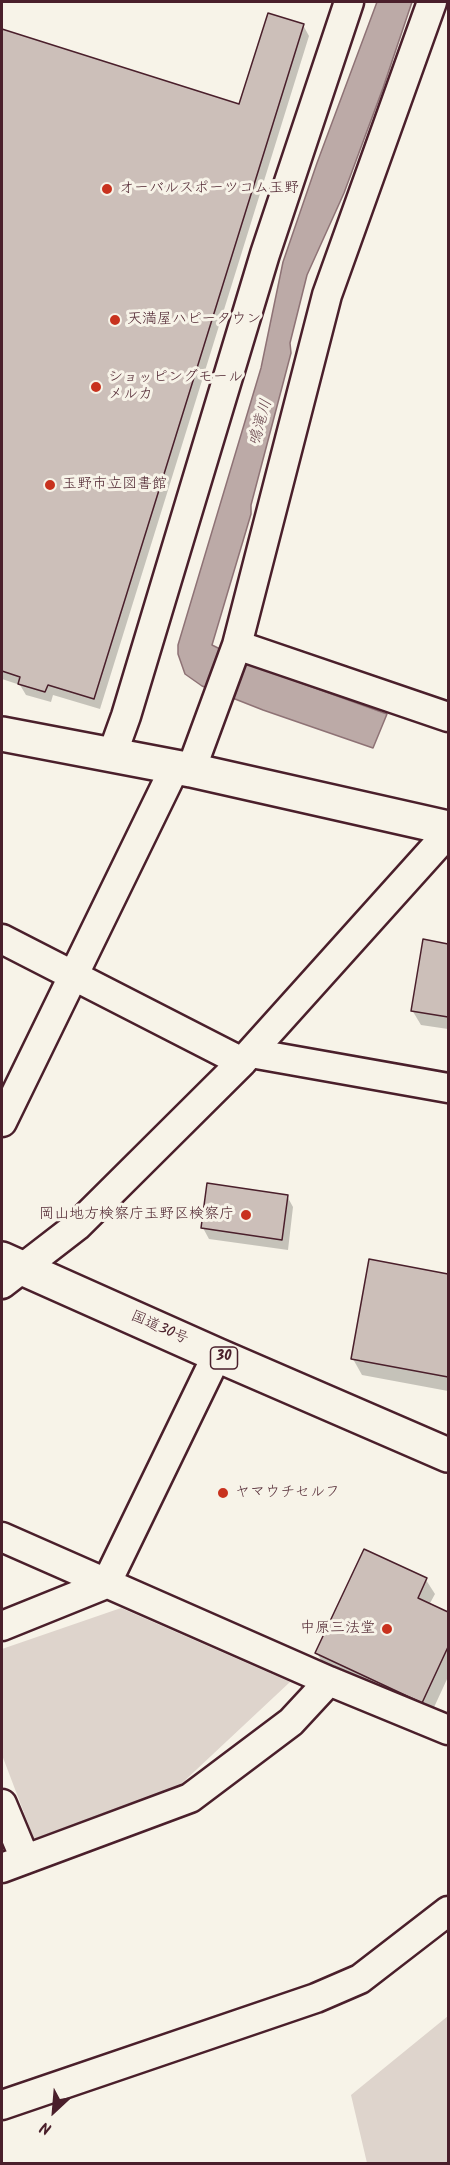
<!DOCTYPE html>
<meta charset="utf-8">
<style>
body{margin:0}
#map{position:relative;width:450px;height:2165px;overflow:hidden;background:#f7f3e8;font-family:Kalam,sans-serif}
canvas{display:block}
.frame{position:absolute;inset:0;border:3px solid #4a1f2b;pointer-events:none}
.north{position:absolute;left:24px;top:2081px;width:60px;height:60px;-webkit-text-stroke:4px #f7f3e8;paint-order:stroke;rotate:206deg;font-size:16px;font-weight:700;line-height:24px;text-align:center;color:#4a1f2b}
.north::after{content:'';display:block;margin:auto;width:21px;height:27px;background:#4a1f2b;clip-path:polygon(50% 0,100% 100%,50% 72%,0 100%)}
</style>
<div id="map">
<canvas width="450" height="2165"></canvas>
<div class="frame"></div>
<div class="north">N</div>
</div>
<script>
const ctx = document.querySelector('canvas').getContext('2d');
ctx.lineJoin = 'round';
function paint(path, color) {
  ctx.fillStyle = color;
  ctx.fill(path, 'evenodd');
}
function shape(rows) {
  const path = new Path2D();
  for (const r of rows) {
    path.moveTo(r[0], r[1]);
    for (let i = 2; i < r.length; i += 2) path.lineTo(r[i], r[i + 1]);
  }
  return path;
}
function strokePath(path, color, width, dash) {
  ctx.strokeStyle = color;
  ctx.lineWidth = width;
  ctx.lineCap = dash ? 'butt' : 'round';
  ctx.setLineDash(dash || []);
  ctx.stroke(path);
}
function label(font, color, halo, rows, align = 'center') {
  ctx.font = font + ' Kalam,"Klee One",sans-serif';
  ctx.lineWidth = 6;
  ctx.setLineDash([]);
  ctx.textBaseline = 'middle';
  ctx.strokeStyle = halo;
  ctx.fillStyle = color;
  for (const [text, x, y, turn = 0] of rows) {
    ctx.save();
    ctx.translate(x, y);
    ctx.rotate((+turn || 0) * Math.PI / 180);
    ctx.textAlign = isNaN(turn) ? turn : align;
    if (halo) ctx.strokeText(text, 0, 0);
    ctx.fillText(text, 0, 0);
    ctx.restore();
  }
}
paint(shape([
 [121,1608,290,1682,180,1785,34,1839,2,1755,2,1649],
 [448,2016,448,2163,367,2163,351,2095]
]), '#ded4cc');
const water = shape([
 [377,2,412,2,383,88,344,193,307,275,290,343,291,353,251,505,251,514,212,645,254,666,387,714,373,748,263,710,202,686,185,674,178,654,178,645,261,368,283,262,317,163,377,2]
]);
paint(water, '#bcaaa7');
strokePath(water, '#8e7275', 1.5);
paint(shape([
 [303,25,309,36,100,709,53,695,51,702,26,695,20,685,2,679,2,31,240,106],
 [424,941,448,945,448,1029,421,1025,412,1010],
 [287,1196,293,1207,288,1250,209,1239,203,1228],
 [370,1261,448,1275,448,1391,362,1375,353,1359],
 [365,1551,426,1580,435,1594,429,1605,448,1614,448,1677,430,1716,325,1667,317,1653]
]), '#0003');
const building = shape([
 [268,13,304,24,94,699,48,685,45,692,18,684,20,677,2,671,2,29,239,104,268,13],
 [423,939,448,944,448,1017,411,1011,423,939],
 [207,1183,288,1195,282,1240,201,1228,207,1183],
 [369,1259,448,1274,448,1377,351,1359,369,1259],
 [364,1549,427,1578,418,1598,448,1612,448,1647,422,1703,315,1653,364,1549]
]);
paint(building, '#ccbfb9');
strokePath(building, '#4a1f2b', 1.5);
const street = shape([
 [237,645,448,717],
 [112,755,126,716,265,254,349,2],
 [191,770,237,645,327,295,432,2],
 [2,939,242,1062],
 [251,1053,448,1088],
 [2,1122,175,767],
 [2,1284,77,1226,242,1062,448,833],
 [2,1537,329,1681,448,1730],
 [2,1626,106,1584,217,1355],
 [2,1804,25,1859],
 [2,1868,190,1798,291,1722,329,1681],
 [2,2105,316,1998,360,1979,448,1911]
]);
const secondary = shape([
 [2,734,191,770,448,828]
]);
const highway = shape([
 [2,1259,217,1355,448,1455]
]);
strokePath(street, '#4a1f2b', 33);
strokePath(secondary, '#4a1f2b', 38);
strokePath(highway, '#4a1f2b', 38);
strokePath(street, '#f7f3e8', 28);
strokePath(secondary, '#f7f3e8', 33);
strokePath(highway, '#f7f3e8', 33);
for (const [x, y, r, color] of [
 [107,189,6,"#c8321e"],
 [115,320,6,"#c8321e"],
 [96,387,6,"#c8321e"],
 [50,485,6,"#c8321e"],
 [246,1215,6,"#c8321e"],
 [223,1493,6,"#c8321e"],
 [387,1629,6,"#c8321e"]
]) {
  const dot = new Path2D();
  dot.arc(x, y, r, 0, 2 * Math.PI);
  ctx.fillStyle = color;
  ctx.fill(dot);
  strokePath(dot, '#f7f3e8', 2);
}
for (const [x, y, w] of [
 [224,1358,27]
]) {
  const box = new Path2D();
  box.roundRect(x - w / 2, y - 11, w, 22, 4.5);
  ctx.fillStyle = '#f7f3e8';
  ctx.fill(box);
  strokePath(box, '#4a1f2b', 1.5);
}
label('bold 14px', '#4a1f2b', null, [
 ["30",224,1358]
]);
label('15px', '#4a1f2b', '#f7f3e8', [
 ["オーバルスポーツコム玉野",119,189],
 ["天満屋ハピータウン",127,320],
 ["ショッピングモール",108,378],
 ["メルカ",108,395],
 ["玉野市立図書館",62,485],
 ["岡山地方検察庁玉野区検察庁",234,1215,"right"],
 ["ヤマウチセルフ",235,1493],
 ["中原三法堂",375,1629,"right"]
], 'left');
label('15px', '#4a1f2b', '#f7f3e8', [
 ["国道30号",159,1329,24]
]);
label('italic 16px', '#6c4950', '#f7f3e8', [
 ["鳴滝川",262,423,-74]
]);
</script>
